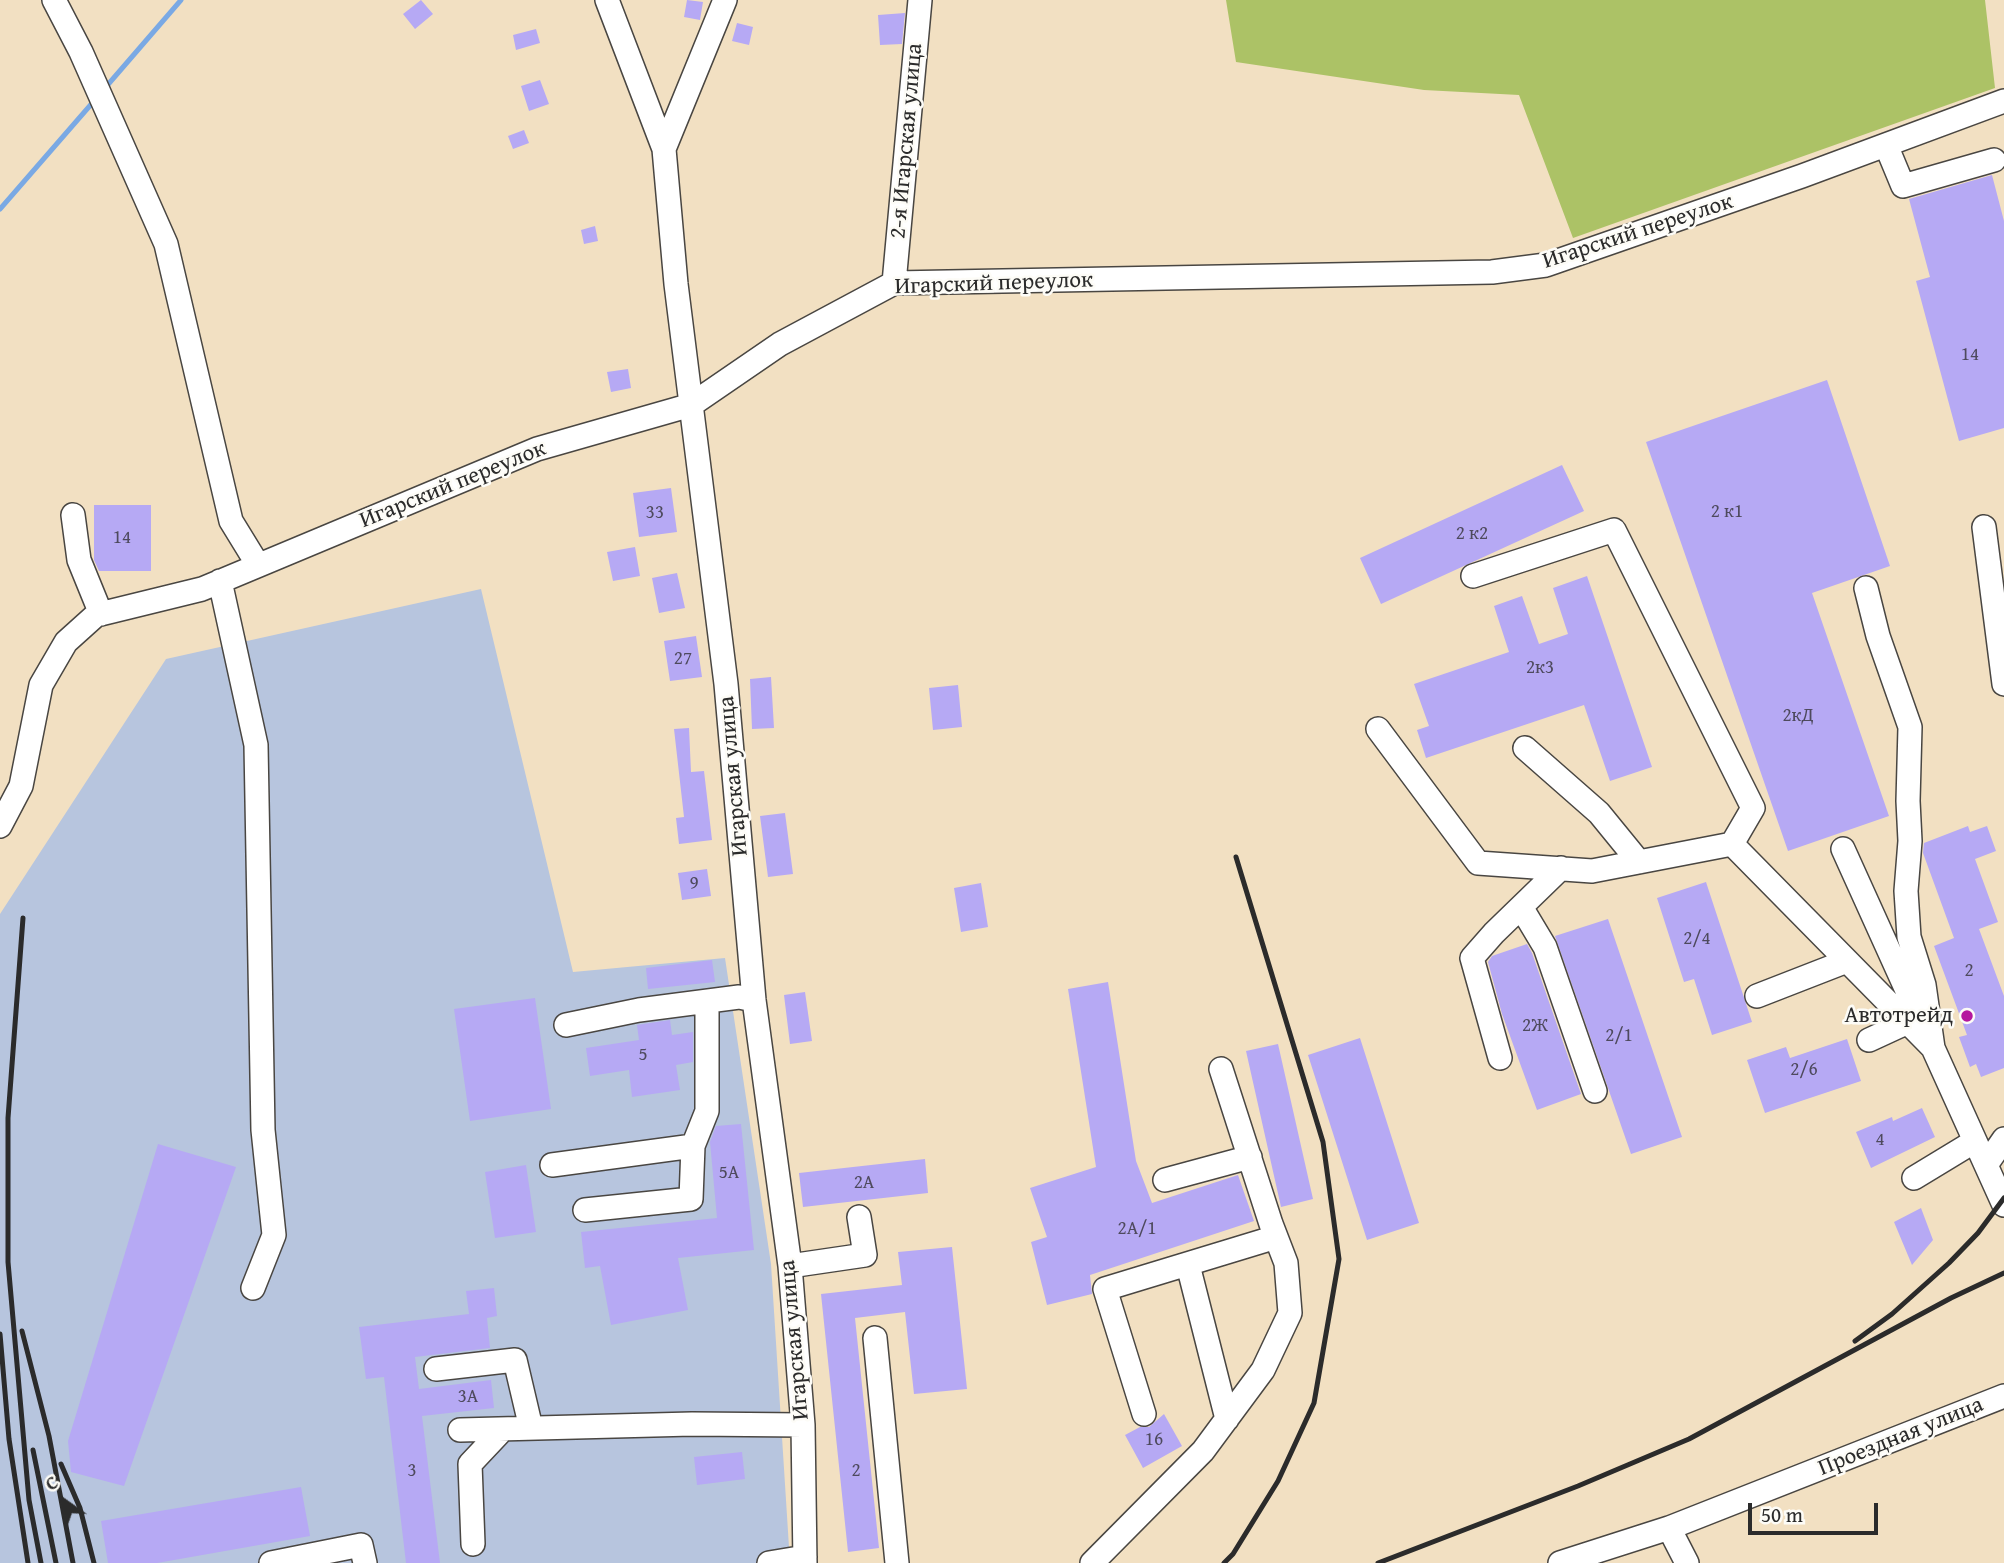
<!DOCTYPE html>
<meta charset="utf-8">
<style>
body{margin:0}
#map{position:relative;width:2004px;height:1563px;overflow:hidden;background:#f2e0c2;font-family:"Gentium Book Plus",serif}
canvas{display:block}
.north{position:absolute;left:28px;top:1465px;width:70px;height:70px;-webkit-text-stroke:5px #fdfcf7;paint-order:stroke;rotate:326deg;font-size:19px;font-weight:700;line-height:28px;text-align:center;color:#2b2b2b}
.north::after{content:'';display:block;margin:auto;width:24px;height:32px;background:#2b2b2b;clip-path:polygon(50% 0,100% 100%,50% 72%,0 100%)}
.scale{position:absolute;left:1748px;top:1503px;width:130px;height:32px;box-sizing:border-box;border:4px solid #2b2b2b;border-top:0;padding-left:9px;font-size:21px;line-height:24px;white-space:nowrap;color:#2b2b2b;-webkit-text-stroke:5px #fdfcf7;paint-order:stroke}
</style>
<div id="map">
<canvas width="2004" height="1563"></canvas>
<div class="north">С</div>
<div class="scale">50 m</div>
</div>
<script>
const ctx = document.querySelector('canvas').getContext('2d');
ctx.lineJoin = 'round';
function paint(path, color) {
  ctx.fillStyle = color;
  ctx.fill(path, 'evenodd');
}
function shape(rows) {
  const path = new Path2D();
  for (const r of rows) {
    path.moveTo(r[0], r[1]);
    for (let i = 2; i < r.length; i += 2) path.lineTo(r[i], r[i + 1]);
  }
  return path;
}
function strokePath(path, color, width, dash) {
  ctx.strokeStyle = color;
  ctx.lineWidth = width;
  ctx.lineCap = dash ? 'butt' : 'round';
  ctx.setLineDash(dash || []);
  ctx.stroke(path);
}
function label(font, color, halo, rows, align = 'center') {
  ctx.font = font + ' "Gentium Book Plus",serif';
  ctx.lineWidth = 5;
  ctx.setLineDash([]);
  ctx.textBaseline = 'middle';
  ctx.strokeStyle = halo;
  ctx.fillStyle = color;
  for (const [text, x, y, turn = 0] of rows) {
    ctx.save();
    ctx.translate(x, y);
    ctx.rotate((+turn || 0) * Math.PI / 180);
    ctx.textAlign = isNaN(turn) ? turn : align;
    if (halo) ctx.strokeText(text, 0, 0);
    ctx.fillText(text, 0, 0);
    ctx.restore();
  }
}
paint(shape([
 [481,589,573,972,725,958,771,1264,790,1563,0,1563,0,914,166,659]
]), '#b7c5de');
paint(shape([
 [1226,0,1985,0,1995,88,1573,238,1519,95,1424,90,1236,62]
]), '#acc266');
strokePath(shape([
 [105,88,181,0],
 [0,209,94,101]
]), '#7aa9e4', 5);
paint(shape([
 [421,0,433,14,415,29,403,14],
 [687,0,703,2,700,20,684,17],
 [905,13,902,44,880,45,878,15],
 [737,23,753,27,749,45,732,41],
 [536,29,540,43,516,50,513,35],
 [540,80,549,104,529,111,521,86],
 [524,130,529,143,513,149,508,136],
 [1992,175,2004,221,2004,428,1959,441,1916,281,1930,277,1909,199],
 [595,226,598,241,584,244,581,230],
 [628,369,631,388,611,392,607,372],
 [1827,380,1890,566,1812,593,1889,816,1788,851,1646,442],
 [1562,465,1584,511,1381,604,1360,558],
 [671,488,677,532,639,537,633,493],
 [94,505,151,505,151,571,99,571,94,560],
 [635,547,640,576,613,581,607,552],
 [677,573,685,608,659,613,652,578],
 [1587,576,1652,767,1610,781,1584,705,1426,758,1417,730,1429,726,1414,684,1509,652,1494,606,1522,596,1539,644,1568,634,1553,588],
 [696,636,702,677,670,681,664,641],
 [771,677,774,728,752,729,750,679],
 [958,685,962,727,933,730,929,688],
 [689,728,691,772,704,771,712,840,679,844,676,818,684,817,674,729],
 [785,813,793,874,768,877,760,816],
 [1968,826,1970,832,1987,826,1996,851,1975,859,1998,922,1979,929,2004,996,2004,1068,1981,1077,1976,1064,1970,1067,1959,1037,1967,1035,1934,946,1954,938,1923,853,1924,843],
 [707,869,711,896,682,900,678,873],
 [1706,882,1752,1022,1712,1035,1694,979,1684,982,1657,898],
 [981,883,988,927,961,932,954,888],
 [1608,919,1682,1137,1631,1154,1555,936],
 [1527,944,1532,953,1581,1094,1537,1110,1502,1014,1488,962,1492,956],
 [712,960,715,982,648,989,646,968],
 [1108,982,1136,1161,1152,1203,1238,1175,1254,1221,1090,1275,1092,1294,1047,1305,1031,1242,1047,1237,1030,1188,1096,1167,1068,989],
 [805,992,812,1041,790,1044,784,995],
 [535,998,551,1109,470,1121,454,1009],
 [670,1020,672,1035,693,1032,693,1062,676,1065,680,1090,632,1097,629,1070,590,1076,586,1048,639,1040,637,1025],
 [1360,1038,1419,1223,1367,1240,1308,1055],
 [1847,1039,1861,1081,1765,1113,1747,1060,1786,1047,1790,1058],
 [1278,1044,1313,1199,1281,1207,1246,1051],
 [1922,1108,1935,1137,1871,1168,1856,1132,1892,1117,1893,1121],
 [741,1124,754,1250,678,1258,688,1310,611,1325,600,1266,585,1268,581,1232,717,1218,710,1142,716,1126],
 [158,1144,236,1167,124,1486,71,1472,68,1441],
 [925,1159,928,1193,803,1207,799,1173],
 [526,1165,536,1232,495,1238,485,1172],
 [1921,1208,1933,1240,1912,1265,1894,1222],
 [952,1247,967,1389,914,1394,905,1312,855,1318,879,1548,848,1552,821,1294,902,1285,898,1252],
 [494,1288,497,1316,487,1318,490,1348,415,1357,419,1389,491,1380,494,1408,422,1416,440,1563,406,1563,384,1377,366,1379,359,1327,469,1314,466,1291],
 [1164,1414,1182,1446,1143,1468,1125,1435,1140,1427,1149,1427],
 [742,1452,745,1479,697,1485,694,1457],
 [301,1487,310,1536,157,1563,108,1563,101,1521]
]), '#b6a9f4');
const minor = shape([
 [54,0,81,52,166,244,231,521,258,565],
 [607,0,664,149,676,284,726,684,754,1000,790,1266,803,1425,805,1563],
 [1886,145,1903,186,1994,160],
 [664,149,725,0],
 [894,283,920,0],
 [73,515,79,560,101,614],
 [1984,527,2004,684],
 [1473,576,1614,530,1753,808,1732,844],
 [220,581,256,745,263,1130,274,1235,253,1288],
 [1866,588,1878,636,1910,727,1908,801,1910,841,1906,891,1909,937,1924,985,1933,1048],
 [1378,729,1478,863,1592,871,1732,844,1933,1048],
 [1525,748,1599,813,1639,862],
 [0,826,21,786,41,685,66,642,96,615,202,589,537,449,691,405,780,344,894,283,1492,272,1546,265,1802,176,2004,101],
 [1843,849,2004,1205],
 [1521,907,1545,947,1595,1091],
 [1757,996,1847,961],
 [566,1025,639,1010,739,997,754,1000],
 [1869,1040,1908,1022],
 [1500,1058,1472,958,1494,933,1561,868],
 [552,1165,693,1146,707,1111,707,1002],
 [1986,1165,2004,1139],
 [1914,1178,1975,1141],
 [1165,1180,1250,1157],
 [585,1210,691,1199,693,1146],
 [1188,1265,1227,1419],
 [790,1266,865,1255,859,1217],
 [875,1338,897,1563],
 [436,1369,515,1360,531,1428],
 [1144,1414,1105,1289,1276,1237],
 [460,1430,692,1424,803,1425],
 [1669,1528,1687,1563],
 [473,1544,470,1464,503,1429],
 [271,1563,361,1545,365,1563],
 [769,1563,805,1557],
 [1092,1563,1203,1451,1263,1370,1290,1313,1286,1263,1271,1224,1221,1069],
 [1560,1563,1669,1528,2004,1396]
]);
strokePath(minor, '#494642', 26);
strokePath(minor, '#fff', 23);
strokePath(shape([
 [23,918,8,1118,8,1262,29,1500,41,1563],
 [22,1331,49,1436,73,1563],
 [0,1334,9,1439,28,1563],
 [1855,1341,1892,1314,1949,1263,1978,1233,2004,1198],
 [33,1450,56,1563],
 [61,1464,80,1508,94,1563],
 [1224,1563,1233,1554,1278,1481,1314,1403,1339,1259,1323,1142,1236,857],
 [1378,1563,1578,1486,1689,1439,1951,1298,2004,1273]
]), '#2b2b2b', 5);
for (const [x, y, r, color] of [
 [1967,1016,7,"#b5179e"]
]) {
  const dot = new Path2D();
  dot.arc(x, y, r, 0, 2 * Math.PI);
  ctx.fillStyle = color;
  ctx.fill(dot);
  strokePath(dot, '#fdfcf7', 2.5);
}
label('19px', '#4e4a5d', null, [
 ["14",1970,355],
 ["2 к1",1727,512],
 ["33",655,513],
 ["2 к2",1472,534],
 ["14",122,538],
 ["27",683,659],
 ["2к3",1540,668],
 ["2кД",1798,716],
 ["9",694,884],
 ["2/4",1697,939],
 ["2",1969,971],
 ["2Ж",1535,1026],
 ["2/1",1619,1036],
 ["5",643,1055],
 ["2/6",1804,1070],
 ["4",1880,1140],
 ["5А",729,1173],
 ["2А",864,1183],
 ["2А/1",1137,1229],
 ["3А",468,1397],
 ["16",1154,1440],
 ["3",412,1471],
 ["2",856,1471]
]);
label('23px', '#2b2b2b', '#fdfcf7', [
 ["2-я Игарская улица",907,141,-85],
 ["Игарский переулок",1638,232,-18],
 ["Игарский переулок",994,284,-2],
 ["Игарский переулок",453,485,-22],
 ["Игарская улица",734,776,-95],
 ["Игарская улица",795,1340,-95],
 ["Проездная улица",1901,1437,-22]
]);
label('23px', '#2b2b2b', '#fdfcf7', [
 ["Автотрейд",1953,1016]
], 'right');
</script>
